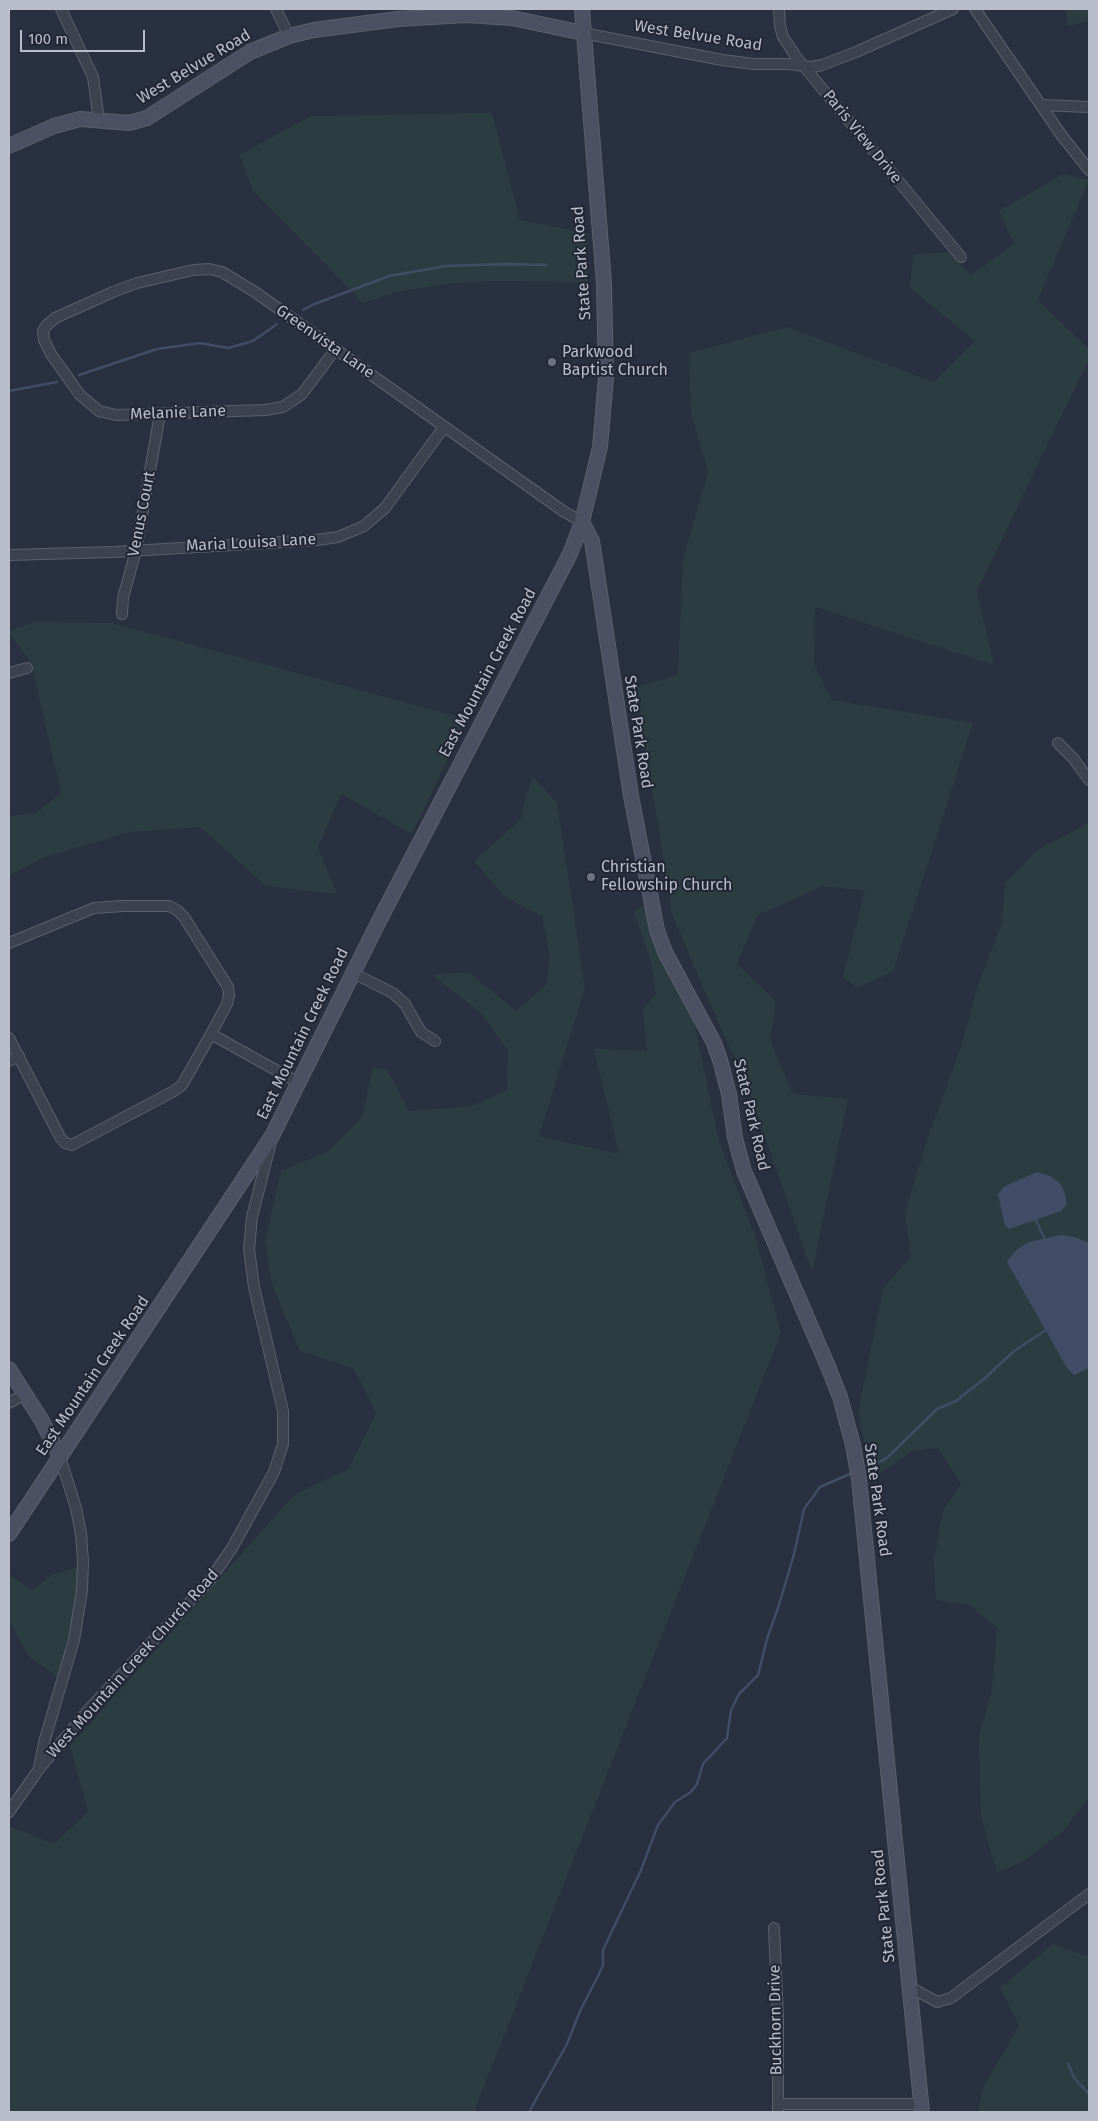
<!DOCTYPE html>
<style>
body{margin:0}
#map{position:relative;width:1098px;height:2121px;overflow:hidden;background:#29303f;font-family:"Fira Sans",sans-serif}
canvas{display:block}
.frame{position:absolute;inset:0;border:10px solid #babeca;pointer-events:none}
.scale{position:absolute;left:20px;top:30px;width:125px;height:22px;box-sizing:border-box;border:2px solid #babeca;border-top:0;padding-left:6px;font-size:15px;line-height:18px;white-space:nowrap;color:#babeca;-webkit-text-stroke:4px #222735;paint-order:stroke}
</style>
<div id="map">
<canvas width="1098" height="2121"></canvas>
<div class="frame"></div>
<div class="scale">100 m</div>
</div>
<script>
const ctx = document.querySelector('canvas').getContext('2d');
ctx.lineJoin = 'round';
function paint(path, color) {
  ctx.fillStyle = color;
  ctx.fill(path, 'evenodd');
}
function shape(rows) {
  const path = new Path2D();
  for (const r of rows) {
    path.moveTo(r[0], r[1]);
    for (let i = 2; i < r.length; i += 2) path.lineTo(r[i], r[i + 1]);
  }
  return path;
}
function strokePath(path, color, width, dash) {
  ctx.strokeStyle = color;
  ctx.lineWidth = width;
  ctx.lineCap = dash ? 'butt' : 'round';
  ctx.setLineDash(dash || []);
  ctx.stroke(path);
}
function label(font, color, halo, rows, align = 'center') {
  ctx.font = font + ' "Fira Sans",sans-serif';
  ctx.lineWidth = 4;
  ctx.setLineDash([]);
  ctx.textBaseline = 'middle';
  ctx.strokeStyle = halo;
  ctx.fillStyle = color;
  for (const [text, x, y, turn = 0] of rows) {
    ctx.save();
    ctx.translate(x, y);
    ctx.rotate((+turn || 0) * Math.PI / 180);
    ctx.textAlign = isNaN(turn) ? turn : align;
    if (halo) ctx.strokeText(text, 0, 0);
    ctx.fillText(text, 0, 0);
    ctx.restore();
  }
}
paint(shape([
 [1066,9,1089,9,1089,21,1068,26],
 [492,113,520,220,587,233,588,282,496,281,453,283,395,292,363,303,253,191,239,155,311,116],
 [1063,174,1089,180,1038,300,1089,349,1089,359,977,591,994,665,815,607,814,663,832,700,973,723,893,972,857,988,843,977,865,891,823,886,758,915,737,964,776,1001,770,1040,793,1094,848,1099,812,1272,748,1088,704,990,672,914,636,687,678,675,683,559,708,472,691,412,689,353,787,327,934,382,975,341,910,288,913,255,948,252,971,275,1014,244,999,211],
 [35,622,112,623,467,719,412,834,341,794,318,847,337,894,266,886,200,827,130,832,45,857,9,876,9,816,36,813,61,793,31,662,9,633,9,631],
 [532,776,557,802,585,988,539,1136,619,1154,594,1049,647,1051,643,1009,656,994,651,962,634,913,643,905,669,975,694,1020,718,1138,756,1239,781,1333,474,2112,9,2112,9,1826,54,1844,88,1812,70,1746,295,1494,348,1469,376,1413,354,1369,300,1351,272,1285,265,1241,281,1171,328,1151,362,1117,373,1066,388,1071,409,1111,472,1106,507,1090,508,1050,480,1012,432,975,469,972,516,1011,547,984,550,956,542,916,505,897,474,861,520,820],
 [1089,823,1089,1797,1063,1832,1023,1861,997,1873,981,1817,979,1736,992,1690,997,1628,969,1605,936,1600,934,1560,943,1510,961,1484,938,1448,912,1451,873,1478,858,1412,883,1289,911,1256,905,1212,929,1134,962,1044,978,985,1002,923,1005,883,1037,850],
 [81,1566,77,1607,57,1676,29,1657,16,1634,9,1619,9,1574,32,1590,52,1575],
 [1053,1944,1089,1957,1089,2112,978,2112,984,2085,1019,2026,1000,1988]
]), '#2c3d41');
paint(shape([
 [1037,1172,1050,1176,1060,1183,1065,1194,1067,1204,1061,1211,1009,1229,1005,1226,998,1194,1005,1186],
 [1061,1235,1075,1237,1089,1243,1089,1368,1074,1375,1067,1368,1007,1262,1015,1251,1029,1242]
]), '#414c66');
strokePath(shape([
 [303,310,312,305,389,276,446,266,508,264,546,265],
 [79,375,157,349,200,343,228,348,253,341,277,324],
 [9,391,57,382],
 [1036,1220,1044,1238],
 [866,1465,882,1461,889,1456,937,1409,956,1401,984,1379,1014,1351,1046,1330],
 [1068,2064,1075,2079,1089,2094],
 [529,2112,567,2044,580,2011,598,1976,603,1965,603,1950,641,1870,658,1825,675,1802,691,1792,697,1784,703,1764,727,1738,731,1710,739,1694,758,1675,767,1639,779,1605,794,1554,804,1509,820,1487,852,1473]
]), '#414c66', 2.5);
const street = shape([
 [61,9,93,77,99,120],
 [276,9,289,36],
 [779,9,780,26,783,37,797,58,961,257],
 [975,9,1062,136,1089,170],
 [583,33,722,60,754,64,789,64,811,67,822,65,856,52,953,9],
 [1041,105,1089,107],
 [335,350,302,394,283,407,265,410,116,415,99,411,80,395,51,354,44,340,43,331,46,326,55,318,113,292,137,283,193,270,209,269,222,272,255,292,563,511,582,522],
 [9,555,113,552,317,540,338,537,364,526,385,508,444,427],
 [122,614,123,598,136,550,160,414],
 [9,673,27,668],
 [1058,743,1073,758,1089,780],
 [9,943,94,908,123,906,169,906,177,910,184,917,228,987,229,995,227,1004,211,1034,182,1085,174,1091,72,1145,65,1143,60,1137,9,1038],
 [353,973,393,993,405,1004,421,1032,435,1041],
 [211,1034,299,1083],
 [9,1061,19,1056],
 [9,1403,25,1394],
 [39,1767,45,1739,74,1640,82,1590,83,1561,81,1534,76,1508,60,1457],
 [9,1812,39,1769,89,1709,210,1580,232,1548,274,1472,283,1444,283,1411,254,1287,249,1249,252,1217,271,1142],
 [774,1928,778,2018,778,2112],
 [910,1987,937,2002,951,1998,1089,1894],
 [778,2104,921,2104]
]);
const secondary = shape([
 [9,146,54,126,80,119,129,123,147,118,250,52,289,36,314,30,398,19,466,15,512,18,583,33],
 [582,522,592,541,631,796,657,930,665,952,714,1043,720,1060,729,1094,735,1138,744,1171,829,1369,840,1397,853,1445,859,1479,922,2112],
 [9,1369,42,1421,60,1457],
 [9,1534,272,1136,379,921,570,554,582,522,600,447,606,378,604,283,582,9]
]);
strokePath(street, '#5b606d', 12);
strokePath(secondary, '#5b606d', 16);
strokePath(street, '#3d424f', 10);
strokePath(secondary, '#4b5162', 14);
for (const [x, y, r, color] of [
 [552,362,5,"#6b7280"],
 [591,877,5,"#6b7280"]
]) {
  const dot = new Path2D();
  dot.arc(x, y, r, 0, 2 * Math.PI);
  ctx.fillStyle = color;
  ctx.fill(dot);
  strokePath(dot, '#222735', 2);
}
label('16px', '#babeca', '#222735', [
 ["West Belvue Road",698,36,9],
 ["West Belvue Road",194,67,-31],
 ["Paris View Drive",862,137,51],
 ["State Park Road",582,263,-94],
 ["Greenvista Lane",325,342,35],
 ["Melanie Lane",178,413,-2],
 ["Venus Court",142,514,-79],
 ["Maria Louisa Lane",251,543,-3],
 ["East Mountain Creek Road",488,673,-62],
 ["State Park Road",638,732,81],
 ["East Mountain Creek Road",303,1034,-64],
 ["State Park Road",751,1115,77],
 ["East Mountain Creek Road",93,1376,-56],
 ["State Park Road",877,1500,82],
 ["West Mountain Creek Church Road",133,1664,-48],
 ["State Park Road",884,1906,-96],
 ["Buckhorn Drive",776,2020,-91]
]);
label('16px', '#babeca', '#222735', [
 ["Parkwood",562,353],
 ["Baptist Church",562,371],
 ["Christian",601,868],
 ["Fellowship Church",601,886]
], 'left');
</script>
